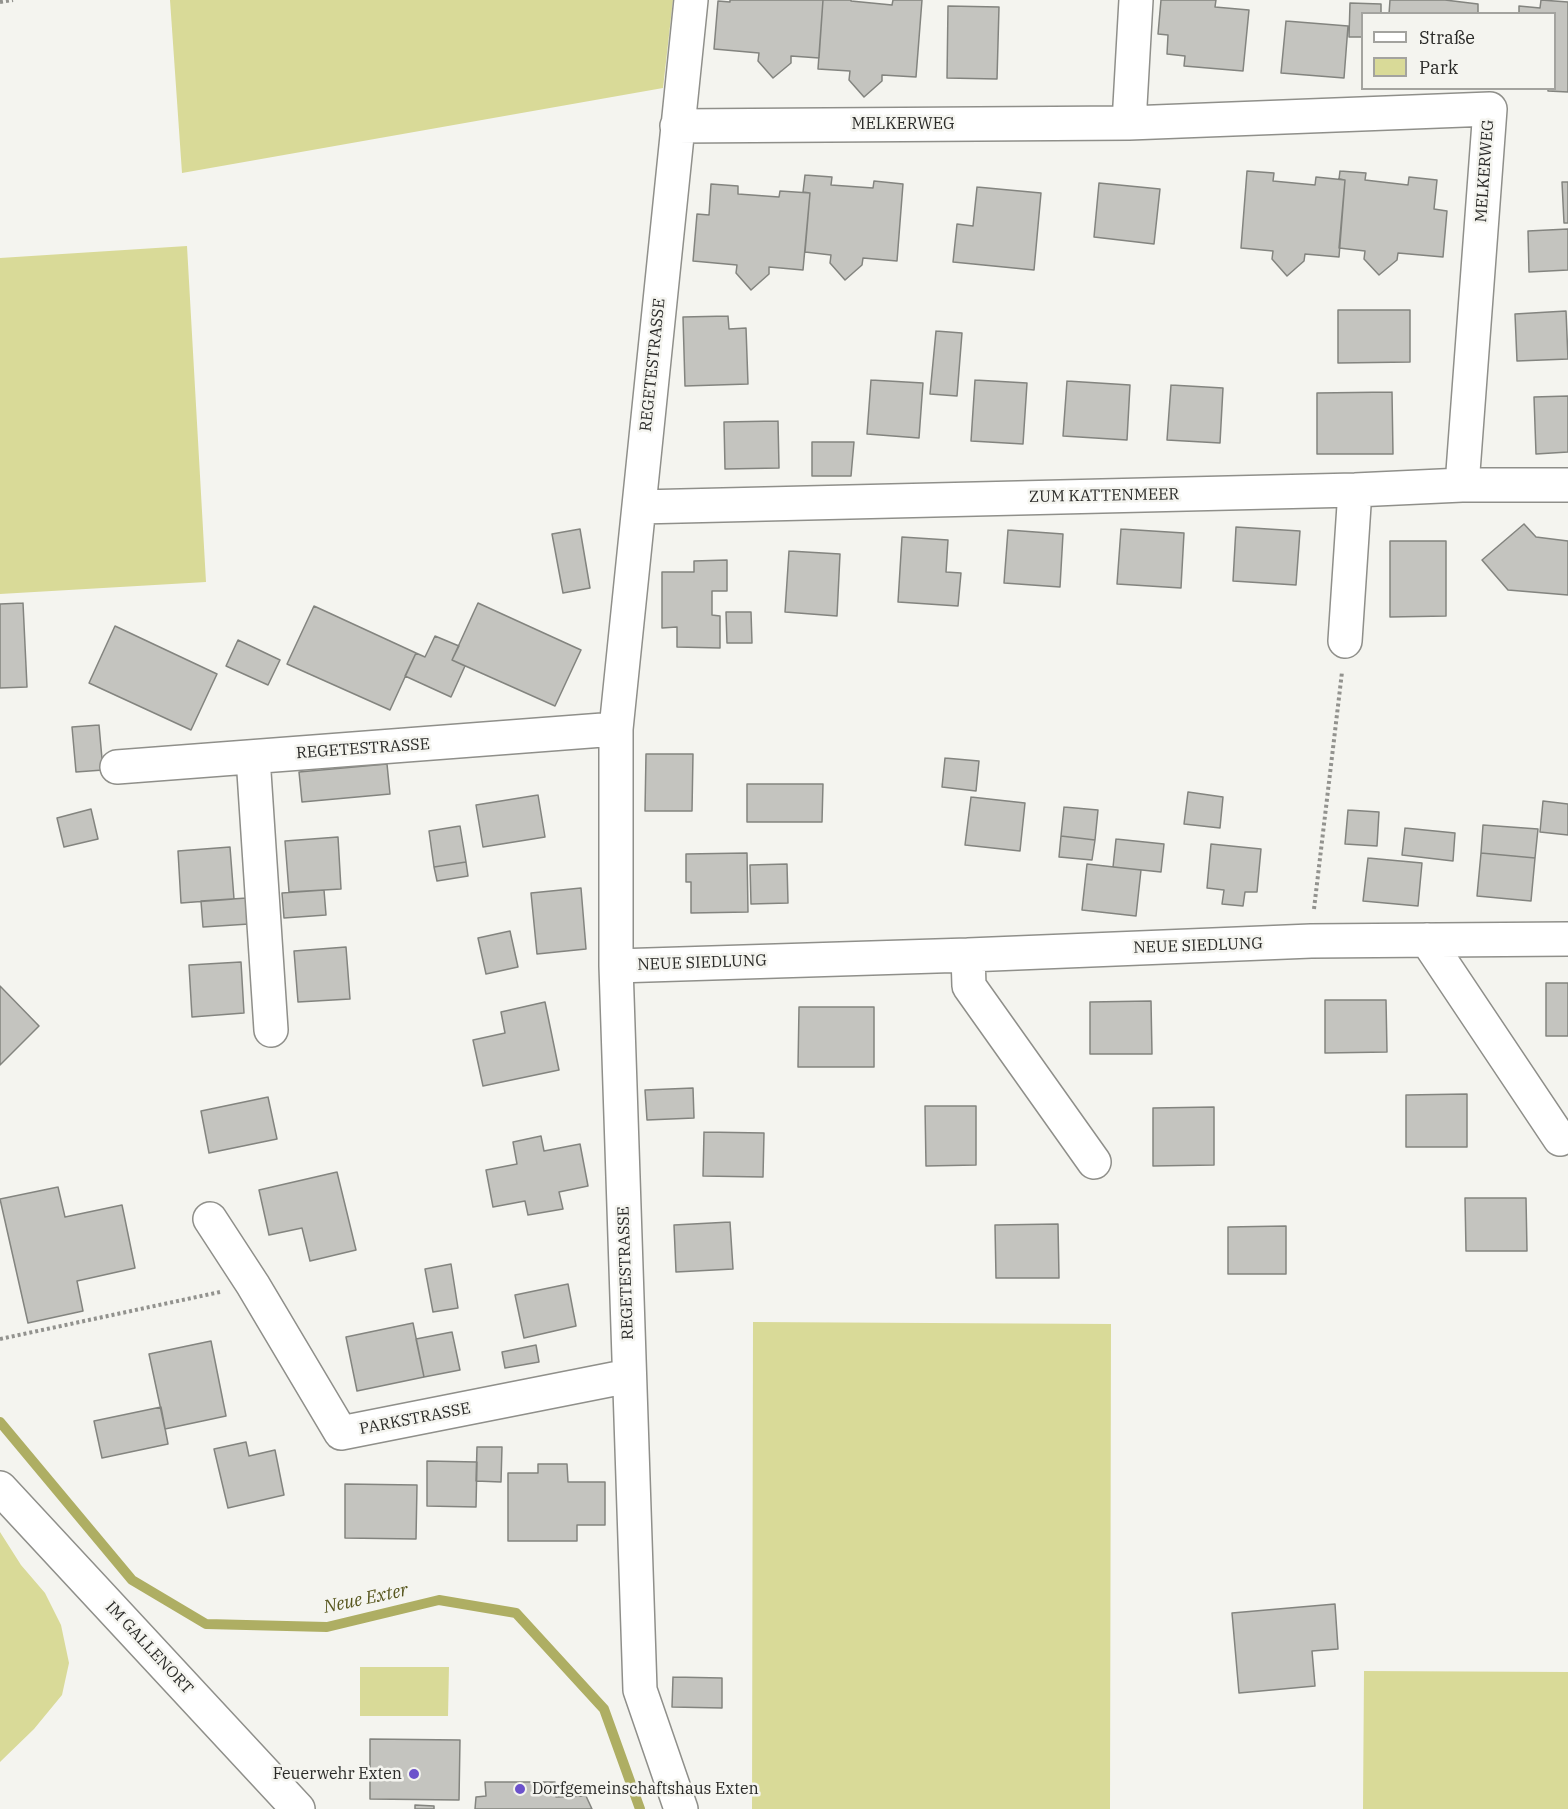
<!DOCTYPE html>
<meta charset="utf-8">
<style>
body{margin:0}
#map{position:relative;width:1568px;height:1809px;overflow:hidden;background:#f4f4ef;font-family:"IBM Plex Serif",serif}
canvas{display:block}
.legend{position:absolute;left:1361px;top:12px;width:195px;height:78px;box-sizing:border-box;background:#f4f4ef;border:2px solid #a3a39f;margin:0;padding:8px 10px;list-style:none;font-size:18px;color:#2a2a28}
.legend li{display:flex;align-items:center;gap:12px;height:30px}
.legend b{width:30px;border:2px solid #a3a39f}
</style>
<div id="map">
<canvas width="1568" height="1809"></canvas>
<ul class="legend">
<li><b style="height:8px;background:#fff"></b>Straße</li>
<li><b style="height:16px;background:#d9da98"></b>Park</li>
</ul>
</div>
<script>
const ctx = document.querySelector('canvas').getContext('2d');
ctx.lineJoin = 'round';
function paint(path, color) {
  ctx.fillStyle = color;
  ctx.fill(path, 'evenodd');
}
function shape(rows) {
  const path = new Path2D();
  for (const r of rows) {
    path.moveTo(r[0], r[1]);
    for (let i = 2; i < r.length; i += 2) path.lineTo(r[i], r[i + 1]);
  }
  return path;
}
function strokePath(path, color, width, dash) {
  ctx.strokeStyle = color;
  ctx.lineWidth = width;
  ctx.lineCap = dash ? 'butt' : 'round';
  ctx.setLineDash(dash || []);
  ctx.stroke(path);
}
function label(font, color, halo, rows, align = 'center') {
  ctx.font = font + ' "IBM Plex Serif",serif';
  ctx.lineWidth = 5;
  ctx.setLineDash([]);
  ctx.textBaseline = 'middle';
  ctx.strokeStyle = halo;
  ctx.fillStyle = color;
  for (const [text, x, y, turn = 0] of rows) {
    ctx.save();
    ctx.translate(x, y);
    ctx.rotate((+turn || 0) * Math.PI / 180);
    ctx.textAlign = isNaN(turn) ? turn : align;
    if (halo) ctx.strokeText(text, 0, 0);
    ctx.fillText(text, 0, 0);
    ctx.restore();
  }
}
paint(shape([
 [170,0,673,0,663,88,182,173],
 [187,246,206,582,0,594,0,258],
 [753,1322,1111,1324,1110,1809,752,1809],
 [0,1532,21,1565,45,1593,61,1625,69,1663,62,1695,34,1729,0,1762],
 [360,1667,449,1667,448,1716,360,1716],
 [1364,1671,1568,1672,1568,1809,1363,1809]
]), '#d9da98');
strokePath(shape([
 [0,1422,132,1580,206,1624,327,1627,439,1600,516,1613,604,1709,640,1809]
]), '#aeae63', 10);
const building = shape([
 [730,0,823,0,819,58,791,56,791,63,773,78,758,61,759,53,714,49,718,1,730,2,730,0],
 [823,0,851,0,851,1,892,5,893,0,922,0,916,77,882,75,882,81,864,97,849,80,850,71,818,69,823,0],
 [1161,0,1216,0,1215,7,1249,10,1243,71,1184,66,1185,56,1167,54,1168,35,1158,34,1161,0],
 [1390,0,1445,0,1478,4,1478,14,1389,14,1390,0],
 [1541,0,1568,2,1568,92,1548,91,1548,88,1554,88,1554,14,1519,14,1519,6,1540,8,1541,0],
 [1350,3,1381,4,1381,14,1362,14,1362,37,1349,37,1350,3],
 [948,6,999,7,997,79,947,78,948,6],
 [1286,21,1348,26,1344,78,1281,73,1286,21],
 [1247,171,1274,173,1273,181,1315,185,1316,177,1345,180,1339,257,1305,254,1304,261,1287,276,1272,259,1273,251,1241,248,1247,171],
 [1340,171,1366,173,1365,180,1408,185,1409,177,1437,180,1434,209,1447,211,1443,257,1398,253,1397,260,1379,275,1364,259,1365,251,1339,248,1345,180,1339,179,1340,171],
 [805,175,832,177,831,185,873,188,874,181,903,184,897,261,863,258,862,265,845,280,830,263,831,255,805,252,810,193,803,192,805,175],
 [1562,182,1568,182,1568,223,1564,223,1562,182],
 [1099,183,1160,189,1154,244,1094,237,1099,183],
 [711,184,738,186,738,194,779,197,780,191,810,193,803,270,769,267,769,274,751,290,736,273,737,265,693,261,697,214,709,215,711,184],
 [977,187,1041,193,1034,270,953,262,957,224,973,226,977,187],
 [1568,229,1568,270,1529,272,1528,231,1568,229],
 [1338,310,1410,310,1410,362,1338,363,1338,310],
 [1566,311,1568,359,1517,361,1515,314,1566,311],
 [728,316,729,329,746,328,748,384,685,386,683,317,728,316],
 [936,331,962,333,957,396,930,394,936,331],
 [871,380,923,383,919,438,867,434,871,380],
 [975,380,1027,383,1023,444,971,441,975,380],
 [1067,381,1130,385,1127,440,1063,436,1067,381],
 [1171,385,1223,388,1220,443,1167,440,1171,385],
 [1392,392,1393,454,1317,454,1317,393,1392,392],
 [1568,396,1568,452,1536,454,1534,397,1568,396],
 [778,421,779,468,725,469,724,422,778,421],
 [812,442,854,442,851,476,812,476,812,442],
 [1524,524,1536,537,1568,541,1568,595,1508,590,1482,560,1524,524],
 [1236,527,1300,531,1296,585,1233,581,1236,527],
 [580,529,590,588,563,593,552,534,580,529],
 [1121,529,1184,533,1181,588,1117,584,1121,529],
 [1008,530,1063,534,1060,587,1004,583,1008,530],
 [902,537,948,540,946,572,961,573,958,606,898,602,902,537],
 [1390,541,1446,541,1446,616,1390,617,1390,541],
 [789,551,840,554,837,616,785,612,789,551],
 [727,560,727,591,712,591,712,615,720,616,720,648,677,647,677,627,662,628,662,572,694,572,694,561,727,560],
 [23,603,27,687,0,688,0,604,23,603],
 [478,603,581,650,555,706,452,660,478,603],
 [314,606,416,653,390,710,287,664,314,606],
 [726,612,751,612,752,643,727,643,726,612],
 [115,626,217,674,191,730,89,683,115,626],
 [435,636,459,646,452,660,465,666,451,697,405,676,416,653,425,657,435,636],
 [238,640,280,660,268,685,226,666,238,640],
 [99,725,103,770,76,772,72,727,99,725],
 [646,754,693,754,692,811,645,811,646,754],
 [945,758,979,761,976,791,942,787,945,758],
 [387,764,390,794,302,802,299,772,387,764],
 [747,784,823,784,822,822,747,822,747,784],
 [1188,792,1223,797,1220,828,1184,824,1188,792],
 [538,795,545,837,483,847,476,805,538,795],
 [971,797,1025,803,1020,851,965,845,971,797],
 [1543,801,1568,804,1568,835,1540,832,1543,801],
 [1064,807,1098,810,1095,840,1061,836,1064,807],
 [91,809,98,839,64,847,57,818,91,809],
 [1348,810,1379,812,1377,846,1345,844,1348,810],
 [1483,825,1538,829,1535,858,1481,853,1483,825],
 [460,826,466,862,434,867,429,831,460,826],
 [1405,828,1455,833,1453,861,1402,855,1405,828],
 [1061,836,1095,840,1092,860,1059,857,1061,836],
 [338,837,341,889,289,892,285,841,338,837],
 [1116,839,1164,844,1161,872,1113,867,1116,839],
 [1211,844,1261,849,1257,892,1245,892,1243,906,1222,904,1224,890,1207,888,1211,844],
 [230,847,234,899,181,903,178,851,230,847],
 [747,853,748,912,691,913,691,882,686,882,686,854,747,853],
 [1481,853,1535,858,1531,901,1477,896,1481,853],
 [1368,858,1422,863,1418,906,1363,901,1368,858],
 [466,862,468,876,437,881,434,867,466,862],
 [787,864,788,903,751,904,750,865,787,864],
 [1087,864,1141,870,1136,916,1082,910,1087,864],
 [581,888,586,949,537,954,531,893,581,888],
 [324,890,326,915,284,918,282,893,324,890],
 [247,898,249,924,203,927,201,901,247,898],
 [510,931,518,967,486,974,478,938,510,931],
 [346,947,350,999,298,1002,294,951,346,947],
 [241,962,244,1013,192,1017,189,965,241,962],
 [1546,983,1568,983,1568,1036,1546,1036,1546,983],
 [0,986,39,1026,0,1065,0,986],
 [1325,1000,1386,1000,1387,1052,1325,1053,1325,1000],
 [1151,1001,1152,1054,1090,1054,1090,1002,1151,1001],
 [545,1002,559,1070,483,1086,473,1040,505,1033,501,1012,545,1002],
 [799,1007,874,1007,874,1067,798,1067,799,1007],
 [693,1088,694,1118,647,1120,645,1090,693,1088],
 [1467,1094,1467,1147,1406,1147,1406,1095,1467,1094],
 [268,1097,277,1139,209,1153,201,1111,268,1097],
 [925,1106,976,1106,976,1165,926,1166,925,1106],
 [1214,1107,1214,1165,1153,1166,1153,1108,1214,1107],
 [704,1132,764,1133,763,1177,703,1176,704,1132],
 [541,1136,544,1151,580,1144,588,1186,559,1192,563,1209,528,1215,525,1201,493,1207,486,1170,517,1164,513,1142,541,1136],
 [337,1172,356,1250,310,1261,302,1228,269,1235,259,1190,337,1172],
 [58,1187,65,1217,122,1205,135,1268,77,1281,83,1311,28,1323,0,1199,58,1187],
 [1465,1198,1526,1198,1527,1251,1466,1251,1465,1198],
 [730,1222,733,1269,676,1272,674,1225,730,1222],
 [1058,1224,1059,1278,996,1278,995,1225,1058,1224],
 [1286,1226,1286,1274,1228,1274,1228,1227,1286,1226],
 [451,1264,458,1308,433,1312,425,1269,451,1264],
 [568,1284,576,1326,524,1338,515,1295,568,1284],
 [413,1323,424,1377,357,1391,346,1337,413,1323],
 [452,1332,460,1370,424,1377,416,1339,452,1332],
 [211,1341,226,1416,165,1429,149,1354,211,1341],
 [536,1345,539,1362,505,1368,502,1352,536,1345],
 [161,1407,168,1444,102,1458,94,1421,161,1407],
 [246,1442,249,1456,275,1450,284,1495,228,1508,214,1449,246,1442],
 [477,1447,502,1447,501,1482,476,1481,477,1447],
 [427,1461,477,1462,476,1507,427,1506,427,1461],
 [538,1464,567,1464,568,1482,605,1482,605,1525,577,1525,577,1541,508,1541,508,1473,538,1473,538,1464],
 [345,1484,417,1485,416,1539,345,1538,345,1484],
 [1335,1604,1338,1649,1312,1651,1315,1686,1239,1693,1232,1613,1335,1604],
 [673,1677,722,1678,722,1708,672,1707,673,1677],
 [370,1739,460,1740,459,1800,370,1799,370,1739],
 [485,1782,555,1782,556,1797,586,1796,592,1809,475,1809,476,1797,486,1796,485,1782],
 [415,1805,434,1806,434,1809,415,1809,415,1805]
]);
paint(building, '#c4c4bf');
strokePath(building, '#83847f', 1.5);
const minor = shape([
 [1129,123,1136,0],
 [677,126,1129,123,1490,109,1462,485],
 [639,507,1355,490,1462,485,1568,485],
 [1345,641,1355,490],
 [253,757,271,1030],
 [117,767,616,729],
 [1427,940,1560,1139],
 [968,955,969,986,1094,1162],
 [616,966,968,955,1311,941,1568,939],
 [210,1219,253,1285,341,1433,629,1376],
 [0,1488,298,1809],
 [681,1809,640,1690,616,966,616,729,691,0]
]);
strokePath(minor, '#8f8f8a', 36);
strokePath(shape([
 [0,2,13,0],
 [1314,909,1342,672],
 [0,1339,220,1292]
]), '#92928e', 4, [3, 3]);
strokePath(minor, '#fff', 33);
for (const [x, y, r, color] of [
 [414,1774,6,"#6c52cb"],
 [520,1789,6,"#6c52cb"]
]) {
  const dot = new Path2D();
  dot.arc(x, y, r, 0, 2 * Math.PI);
  ctx.fillStyle = color;
  ctx.fill(dot);
  strokePath(dot, '#f4f4ef', 2);
}
label('16px', '#2a2a28', '#f4f4ef', [
 ["MELKERWEG",903,124],
 ["MELKERWEG",1485,171,-86],
 ["REGETESTRASSE",653,365,-84],
 ["ZUM KATTENMEER",1104,496,-1],
 ["REGETESTRASSE",363,749,-4],
 ["NEUE SIEDLUNG",1198,946,-2],
 ["NEUE SIEDLUNG",702,963,-2],
 ["REGETESTRASSE",626,1273,-92],
 ["PARKSTRASSE",415,1419,-11],
 ["IM GALLENORT",149,1648,47]
]);
label('16px', '#2a2a28', '#f4f4ef', [
 ["Feuerwehr Exten",402,1774],
 ["Dorfgemeinschaftshaus Exten",532,1789,"left"]
], 'right');
label('italic 18px', '#57561e', '#f4f4ef', [
 ["Neue Exter",366,1599,-12]
]);
</script>
